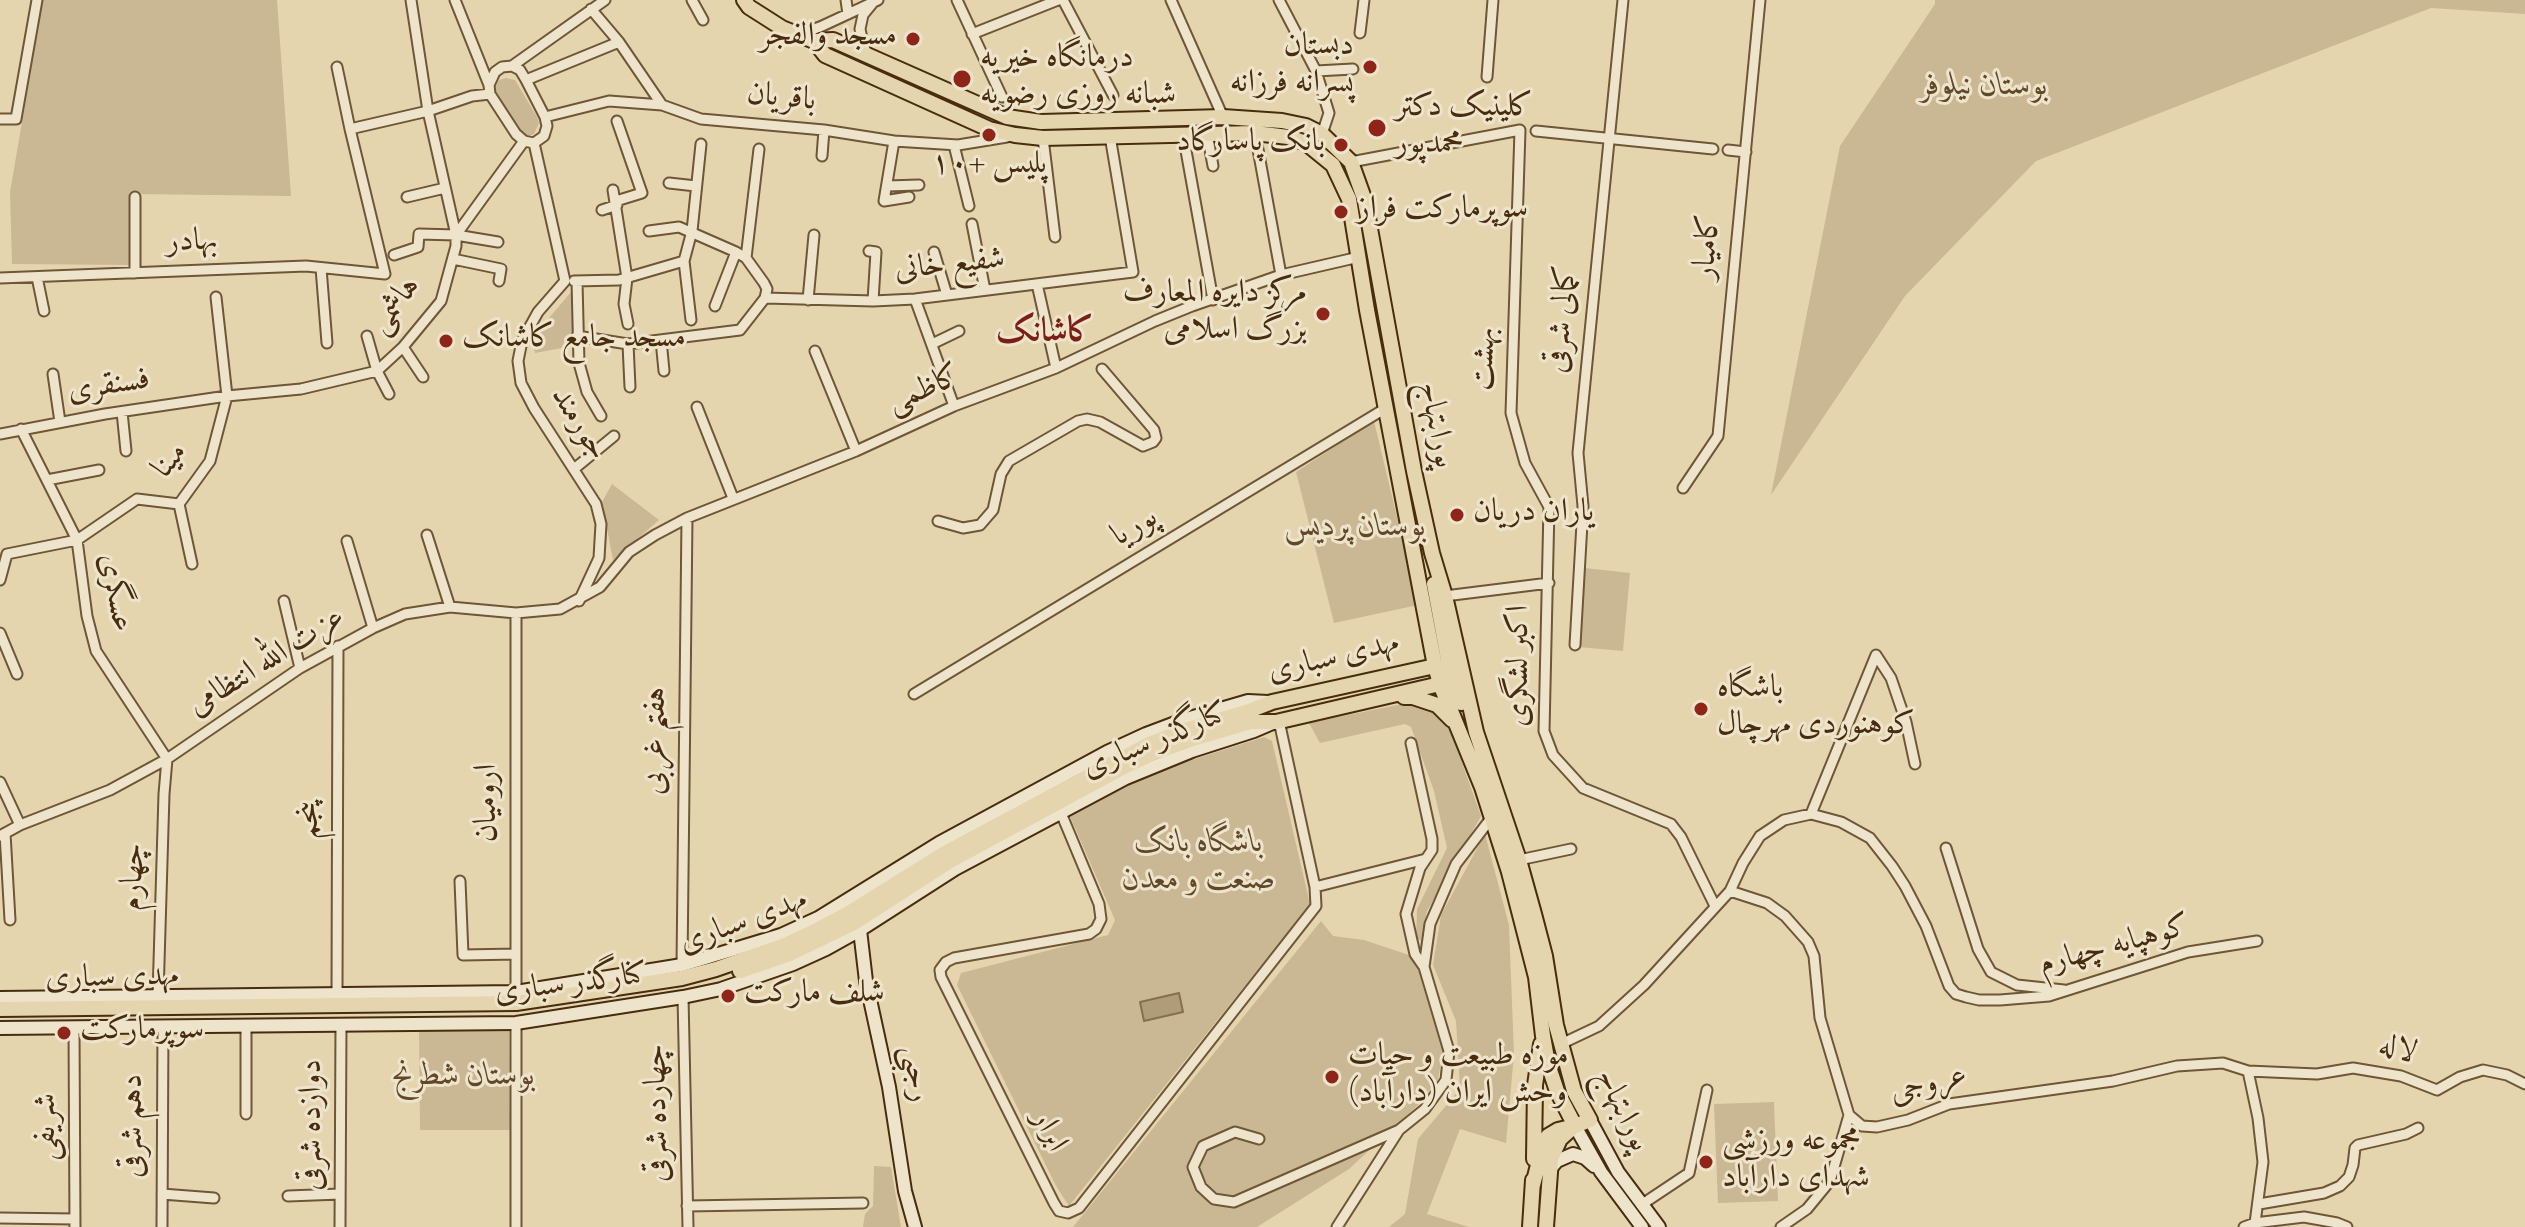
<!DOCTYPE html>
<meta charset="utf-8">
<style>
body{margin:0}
canvas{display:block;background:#e5d5af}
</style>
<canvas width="2525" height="1227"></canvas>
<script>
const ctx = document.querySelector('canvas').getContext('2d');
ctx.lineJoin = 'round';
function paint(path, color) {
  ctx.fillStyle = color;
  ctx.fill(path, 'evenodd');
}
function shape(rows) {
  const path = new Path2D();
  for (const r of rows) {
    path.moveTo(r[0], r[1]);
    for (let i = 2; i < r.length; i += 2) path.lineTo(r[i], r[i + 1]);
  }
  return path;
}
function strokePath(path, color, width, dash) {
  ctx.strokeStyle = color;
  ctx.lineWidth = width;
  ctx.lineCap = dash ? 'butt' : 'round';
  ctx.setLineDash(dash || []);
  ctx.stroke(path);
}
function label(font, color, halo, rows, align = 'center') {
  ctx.font = font + ' "Sorts Mill Goudy",Amiri,serif';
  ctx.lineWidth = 6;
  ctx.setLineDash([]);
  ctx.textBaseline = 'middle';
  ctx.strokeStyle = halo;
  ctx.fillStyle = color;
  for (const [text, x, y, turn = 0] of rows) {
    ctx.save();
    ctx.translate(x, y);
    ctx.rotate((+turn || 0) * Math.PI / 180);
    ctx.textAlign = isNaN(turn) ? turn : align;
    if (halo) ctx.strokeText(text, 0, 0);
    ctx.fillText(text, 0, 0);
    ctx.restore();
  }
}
paint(shape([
 [43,0,277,0,291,196,134,194,133,265,12,264,10,192],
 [1935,0,2525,0,2525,14,2431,8,2036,161,1905,296,1771,495,1840,146,1935,4],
 [506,78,515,80,537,117,539,123,534,134,528,136,522,133,498,98,495,88,499,80],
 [571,292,573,346,535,353,532,338],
 [1374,421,1418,605,1334,623,1296,472],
 [612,484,659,520,613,560,602,502],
 [1585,568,1630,573,1623,651,1578,647],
 [1402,704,1427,704,1450,729,1481,816,1427,911,1421,940,1416,940,1417,909,1447,848,1434,791,1411,727,1405,724,1320,743,1309,723],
 [1264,737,1272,741,1310,904,1069,1206,1056,1186,957,985,961,973,1108,935,1115,920,1069,814,1154,772],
 [1485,834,1509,925,1514,1054,1506,1143,1460,1129,1427,1214,1469,1227,1389,1227,1405,1214,1418,1139,1460,1089,1456,1021,1433,965,1441,915],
 [1321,921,1333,936,1364,940,1409,955,1419,972,1443,1052,1438,1079,1419,1104,1349,1169,1257,1227,1073,1227],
 [509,1027,510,1130,420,1130,419,1028],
 [1774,1102,1778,1201,1718,1203,1714,1104],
 [874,1166,891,1167,901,1227,863,1227,865,1214,873,1206]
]), '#cab894');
const water = shape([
 [1179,993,1183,1012,1144,1021,1140,1002,1179,993]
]);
paint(water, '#af9c78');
strokePath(water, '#856f4e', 2);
const minor = shape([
 [411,0,428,111,456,235],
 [455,0,489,85],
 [692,0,703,20],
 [846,0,848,14],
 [957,0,1002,97],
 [1063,0,1113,95],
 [1171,0,1223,117],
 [1279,0,1316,71,1329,113,1322,134],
 [591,9,619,42,662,105],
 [1360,33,1364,0],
 [972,34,1058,0],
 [797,35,820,27,878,0],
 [869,56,864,48,860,29,863,15,872,4],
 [512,66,520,70,526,80,545,117,547,126,544,136,534,143,524,141,516,134,490,94,489,85,495,72,502,67,512,66],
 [512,66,605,0],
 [337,67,350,129],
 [1316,71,1353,69],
 [1487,77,1493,0],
 [526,80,619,42],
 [545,117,609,101,662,105,701,119,824,130,894,141,958,145,1007,137],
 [0,119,16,119,37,0],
 [1536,131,1713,149],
 [1207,133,1213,166],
 [1255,133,1281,275],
 [1183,134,1213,300],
 [1043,138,1055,237],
 [894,141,884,201,909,197],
 [534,143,565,281,538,312,522,341,518,361,521,383,534,408,596,504,601,524,599,558,579,601],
 [954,145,969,206],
 [1728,150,1746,152],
 [822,156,824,130],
 [1351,162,1520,130,1511,413,1525,463,1549,507,1544,731,1553,755,1583,788,1671,824,1681,837,1715,906],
 [669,183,696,186],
 [887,186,919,185],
 [613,190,627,278,624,304,628,324],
 [407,197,445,188],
 [616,201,642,193,617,121],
 [602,210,617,205],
 [972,224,985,290],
 [649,231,679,227,736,252,746,258,764,283,767,289,765,298],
 [869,251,876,252,873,301],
 [934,252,947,295],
 [394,255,418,247,419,234,456,235,498,242],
 [746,258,759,149],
 [453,259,501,269,499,281],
 [321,268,327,343],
 [135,273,135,197],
 [37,277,44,311],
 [0,278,306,266,385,274,350,129,428,111,472,96,490,94],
 [574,281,619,280,684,261],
 [577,281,579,363,587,392,601,416],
 [1037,284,1056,368],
 [915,299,954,406],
 [808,300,814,235],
 [715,306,736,252],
 [691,320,684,261,692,231,701,144],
 [367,336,377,371,389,394],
 [577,336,628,344,740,330,765,298,873,301,915,299,1133,272,1110,136],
 [661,340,664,371],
 [628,344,630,387],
 [932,344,959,331],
 [403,347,423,377],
 [815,351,856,451],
 [53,374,60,422],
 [697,407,733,498],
 [122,412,126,451],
 [21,429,77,540,87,616,96,651,167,759,164,794,158,996],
 [0,434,105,414,227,396,301,389,377,371,403,347,441,301,456,246,456,235,524,141],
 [574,469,614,436],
 [47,480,99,470],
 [1683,488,1718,436,1760,0],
 [179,504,192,564],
 [938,521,963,528,980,525,993,510,1001,474,1009,461,1078,421,1087,419,1100,422,1143,446,1153,442,1156,438,1154,430,1102,369],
 [427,535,450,607],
 [347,541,373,628],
 [0,580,7,554,77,540,137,499,179,504,210,461,227,396,216,297],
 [1445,596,1549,583],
 [284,601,300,668],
 [0,633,17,674],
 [1575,645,1583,506,1578,453,1623,0],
 [914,694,1386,408],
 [1411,743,1432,839,1432,850,1420,868,1406,914,1415,954,1424,967],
 [0,782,20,825],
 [1061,813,1099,904,1101,919,1096,929,1089,934,954,958,946,962,940,970,941,977,1054,1203,1059,1211,1068,1213,1079,1208,1316,906,1315,887,1279,721],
 [1811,814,1876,655,1891,678,1906,722,1915,764],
 [5,833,10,920],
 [0,836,20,825,110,790,167,759,300,668,373,628,405,614,450,607,516,613,560,609,600,587,629,552,655,535,687,518,856,451,954,406,1056,368,1155,321,1192,306,1281,275,1359,257],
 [1946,848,1978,949,1991,972,2017,985,2064,990],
 [1519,860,1571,849],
 [460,881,463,955,516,954],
 [1315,887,1426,859],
 [1730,891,1767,903,1785,916,1808,942,1814,956,1820,1018,1849,1115,1862,1126,1877,1127,1908,1120,1949,1104,2113,1081,2177,1066,2223,1063,2248,1071,2317,1074,2353,1068,2401,1076,2437,1090,2460,1077,2483,1070,2507,1075,2525,1084],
 [682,965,687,518],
 [516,992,516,613],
 [337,994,338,646],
 [683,997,688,1227],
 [516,1023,516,1227],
 [246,1025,246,1114],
 [74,1027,75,1227],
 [1561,1044,1599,1026,1644,985,1730,891,1743,863,1760,836,1784,820,1811,814,1841,822,1870,838,1892,866,1905,886,1926,926,1949,986,1956,994,1966,997,1979,1000,2000,1000,2049,996,2188,952,2257,941],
 [1259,1139,1235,1132,1203,1146,1193,1167,1201,1187,1214,1199,1234,1202,1399,1130,1425,1109,1446,1080,1449,1051,1424,967,1430,924,1456,864,1492,817],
 [162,1194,214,1198],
 [288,1196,340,1194],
 [2259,1204,2324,1193,2340,1186,2349,1177,2353,1165,2355,1148,2358,1145,2406,1134,2418,1128],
 [1641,1205,1689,1173,1707,1090],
 [687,1206,863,1203],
 [0,1218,75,1219],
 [2255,1223,2304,1217,2337,1223,2347,1227],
 [162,1227,163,1026],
 [340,1227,341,1024],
 [1337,1227,1399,1130],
 [1781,1227,1807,1209,1830,1181,1849,1115],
 [2244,1227,2255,1223,2263,1162,2258,1118,2248,1071]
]);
const secondary = shape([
 [860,930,866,981,889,1087,905,1191,915,1227],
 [0,998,516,992,682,965,781,935,818,918,939,843,1107,752,1146,734,1183,720,1248,701,1268,702],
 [0,1028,516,1023,683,997,721,989,793,964,826,949,860,930,955,869,1126,778,1192,751,1254,731,1275,722],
 [1590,1120,1618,1172,1659,1227],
 [1575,1126,1601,1172,1642,1227],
 [1550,1169,1557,1161,1573,1154,1585,1158,1594,1166]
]);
const primary = shape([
 [744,0,749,7,782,28,814,41,833,40,1007,117,1041,122,1223,117,1282,121,1306,126,1322,134,1351,162,1365,201,1414,471,1432,553,1445,596,1476,732,1519,860,1534,914,1545,956,1556,1025,1574,1091,1590,1120,1575,1126,1558,1130,1548,1136,1543,1145,1533,1185],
 [814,41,825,55,989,129,1015,135,1043,138,1255,133,1288,137,1306,143,1333,165,1349,199,1367,310,1435,666,1440,684,1482,787,1509,872,1536,977,1543,1036,1548,1064,1557,1091,1575,1126],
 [1434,584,1450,670,1461,703],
 [1404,697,1413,697,1437,705,1452,720],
 [740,971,790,954,854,923,950,861,1122,768,1154,753,1196,738,1251,722,1276,722,1440,684],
 [0,1009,516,1003,682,978,716,969,785,945,817,930,847,914,945,853,1149,744,1185,730,1249,711,1272,702,1435,666,1450,670],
 [1534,1159,1535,1085,1541,1044],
 [1530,1227,1533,1180],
 [1546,1227,1551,1159,1560,1139,1571,1129]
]);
strokePath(minor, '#6e5636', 13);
strokePath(secondary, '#472c0e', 16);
strokePath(primary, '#472c0e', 18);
strokePath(minor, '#eee4cb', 9);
strokePath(secondary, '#eee4cb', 12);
strokePath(primary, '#e5d5af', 14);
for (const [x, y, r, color] of [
 [913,39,8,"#8f2418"],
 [1370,67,8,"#8f2418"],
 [962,79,10,"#8f2418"],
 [1377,128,10,"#8f2418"],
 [989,135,8,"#8f2418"],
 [1341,145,8,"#8f2418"],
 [1341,212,8,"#8f2418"],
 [1323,314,8,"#8f2418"],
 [446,341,8,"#8f2418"],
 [1457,515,8,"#8f2418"],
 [1701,709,8,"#8f2418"],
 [728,996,8,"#8f2418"],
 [64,1033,8,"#8f2418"],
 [1332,1077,8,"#8f2418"],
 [1706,1162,8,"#8f2418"]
]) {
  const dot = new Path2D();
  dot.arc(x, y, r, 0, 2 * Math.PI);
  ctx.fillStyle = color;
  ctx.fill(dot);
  strokePath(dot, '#eee4cb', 3);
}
label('32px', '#472c0e', '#eee4cb', [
 ["مسجد والفجر",897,39,"right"],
 ["دبستان",1354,49,"right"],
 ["پسرانه فرزانه",1354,86,"right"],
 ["درمانگاه خیریه",980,61],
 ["شبانه روزی رضویه",980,98],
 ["کلینیک دکتر",1395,110],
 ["محمدپور",1395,147],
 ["بانک پاسارگاد",1325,145,"right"],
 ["پلیس +۱۰",989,167,"center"],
 ["سوپرمارکت فراز",1357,212],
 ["مرکز دایره المعارف",1307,296,"right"],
 ["بزرگ اسلامی",1307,333,"right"],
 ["مسجد جامع کاشانک",462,341],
 ["یاران دریان",1473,515],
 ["باشگاه",1717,691],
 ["کوهنوردی مهرچال",1717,728],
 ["شلف مارکت",744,996],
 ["سوپرمارکت",80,1033],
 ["موزه طبیعت و حیات",1348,1059],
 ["وحش ایران (دارآباد)",1348,1096],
 ["مجموعه ورزشی",1722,1144],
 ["شهدای دارآباد",1722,1181]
], 'left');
label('italic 32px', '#614829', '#eee4cb', [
 ["بوستان نیلوفر",1984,89],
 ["بوستان پردیس",1355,530],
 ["باشگاه بانک",1199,846],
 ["صنعت و معدن",1199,883],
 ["بوستان شطرنج",464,1079]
]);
label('32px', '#472c0e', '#eee4cb', [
 ["باقریان",781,100,6],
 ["بهادر",192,244,-2],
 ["کامیار",1710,247,-84],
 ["شفیع خانی",950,267,-6],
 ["هاشمی",397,307,-53],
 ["کمالی شرقی",1565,320,-84],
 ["بهشت",1487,359,-88],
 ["فسنقری",109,388,-9],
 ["کاظمی",925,392,-23],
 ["جورمند",577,425,58],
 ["پورابتهاج",1434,425,79],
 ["مینا",172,462,-51],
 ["پوریا",1136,529,-31],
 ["عسگری",113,593,80],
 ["مهدی سباری",1334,660,-13],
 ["عزت الله انتظامی",268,664,-32],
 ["اکبر لشگری",1522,666,-90],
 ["هفتم غربی",658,741,-89],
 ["کنارگذر سباری",1156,743,-22],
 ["ارومیان",490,803,-90],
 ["پنجم",312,820,-90],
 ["چهارم",136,877,-88],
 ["مهدی سباری",744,924,-20],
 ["کوهپایه چهارم",2115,948,-15],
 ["مهدی سباری",112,980,-1],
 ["کنارگذر سباری",571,986,-7],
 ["لاله",2397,1052,15],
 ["رجبی",913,1074,80],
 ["عروجی",1929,1087,-15],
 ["پورابتهاج",1620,1111,64],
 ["چهارده شرقی",660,1113,-91],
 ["دوازده شرقی",315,1125,-90],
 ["دهم شرقی",136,1126,-90],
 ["شریفی",49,1127,-90],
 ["ابرار",1047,1132,63]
]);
label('bold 34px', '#7a1f14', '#eee4cb', [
 ["کاشانک",1045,334]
]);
</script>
